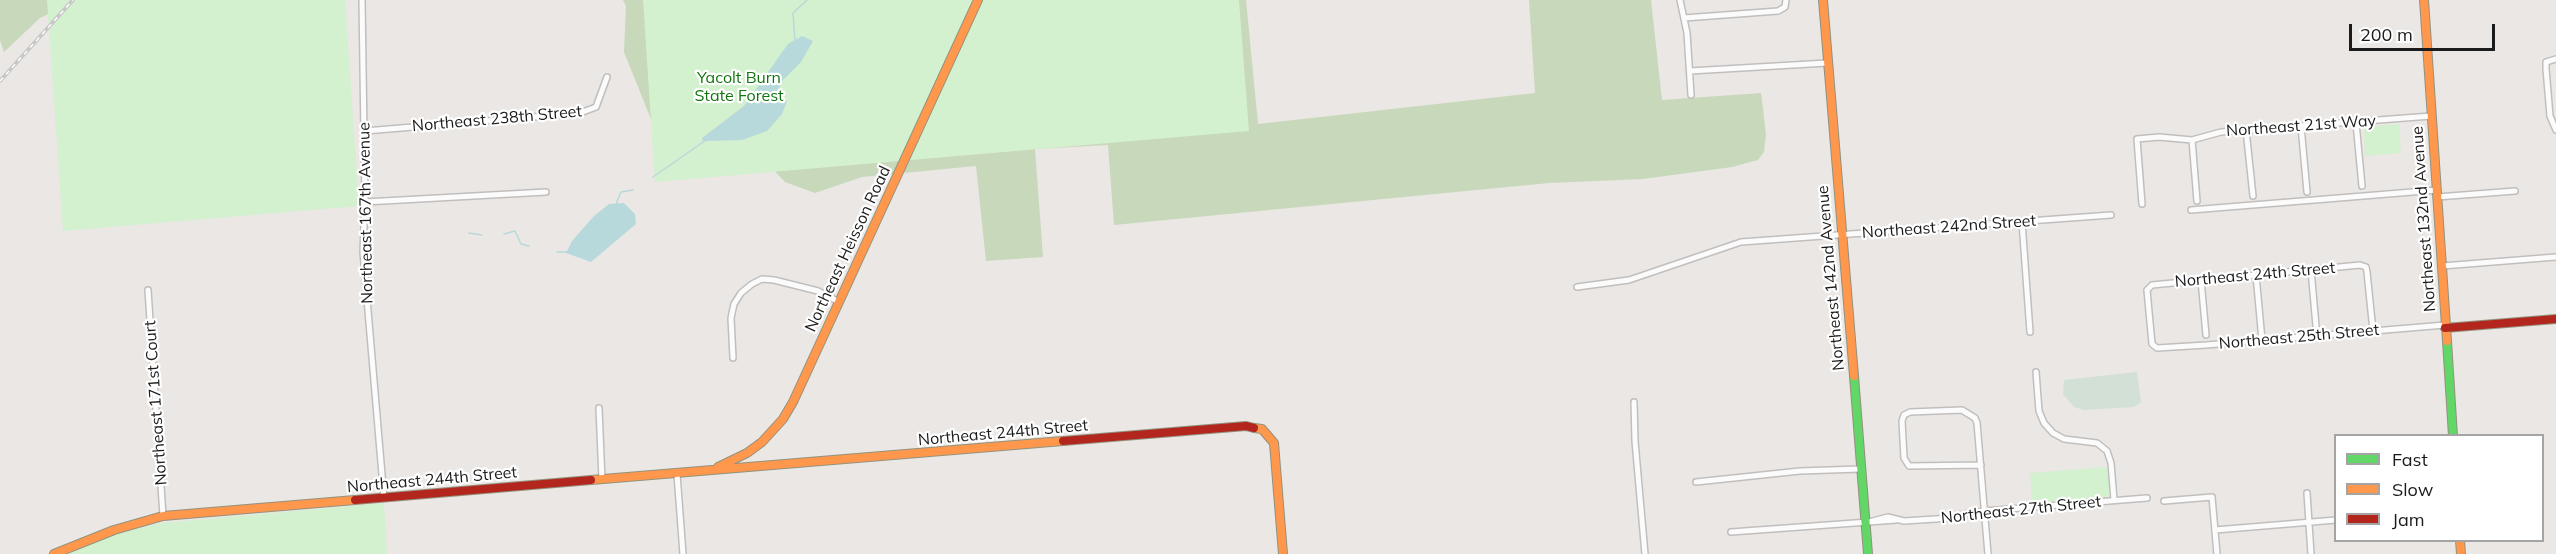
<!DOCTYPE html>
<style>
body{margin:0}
#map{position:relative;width:2556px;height:554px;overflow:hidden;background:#eae7e4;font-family:Mulish,sans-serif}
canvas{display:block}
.legend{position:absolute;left:2334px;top:434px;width:210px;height:108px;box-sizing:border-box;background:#fff;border:2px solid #a4a4a4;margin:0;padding:8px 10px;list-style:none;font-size:18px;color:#1b1b1b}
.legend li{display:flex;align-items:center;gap:12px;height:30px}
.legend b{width:30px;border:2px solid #a4a4a4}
.scale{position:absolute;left:2349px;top:24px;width:146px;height:27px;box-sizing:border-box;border:3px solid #1b1b1b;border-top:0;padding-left:8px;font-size:18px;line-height:21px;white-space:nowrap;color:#1b1b1b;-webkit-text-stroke:4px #fff;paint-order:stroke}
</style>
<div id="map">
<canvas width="2556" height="554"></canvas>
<ul class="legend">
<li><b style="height:8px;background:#63d668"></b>Fast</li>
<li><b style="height:8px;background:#ff974d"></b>Slow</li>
<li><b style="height:8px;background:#b3261e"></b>Jam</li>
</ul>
<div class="scale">200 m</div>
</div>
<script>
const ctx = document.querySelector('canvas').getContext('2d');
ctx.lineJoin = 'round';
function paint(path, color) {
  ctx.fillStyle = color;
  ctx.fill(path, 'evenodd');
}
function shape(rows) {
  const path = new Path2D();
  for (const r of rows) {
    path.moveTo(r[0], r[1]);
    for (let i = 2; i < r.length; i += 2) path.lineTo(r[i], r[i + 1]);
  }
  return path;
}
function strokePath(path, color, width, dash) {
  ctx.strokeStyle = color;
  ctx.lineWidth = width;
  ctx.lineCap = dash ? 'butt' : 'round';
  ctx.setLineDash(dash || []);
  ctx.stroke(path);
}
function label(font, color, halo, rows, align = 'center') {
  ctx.font = font + ' Mulish,sans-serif';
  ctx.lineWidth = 4.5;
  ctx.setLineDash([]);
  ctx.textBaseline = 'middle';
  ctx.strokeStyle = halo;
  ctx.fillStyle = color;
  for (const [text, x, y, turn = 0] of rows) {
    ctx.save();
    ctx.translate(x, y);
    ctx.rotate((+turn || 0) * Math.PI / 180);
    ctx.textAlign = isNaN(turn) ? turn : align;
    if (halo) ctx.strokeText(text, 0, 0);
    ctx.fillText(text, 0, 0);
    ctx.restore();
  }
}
paint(shape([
 [0,0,78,0,40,18,4,52,0,40],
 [623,0,1246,0,1258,124,1535,93,1529,0,1651,0,1662,100,1761,93,1766,134,1764,152,1758,160,1732,167,1643,179,1549,183,1114,225,1108,145,1035,149,1043,257,986,261,976,166,862,177,815,193,785,182,771,167,667,159,624,52,626,6]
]), '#c8d8ba');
paint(shape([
 [2137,372,2141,403,2133,407,2084,410,2074,407,2063,394,2064,380]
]), '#d2e0d6');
paint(shape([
 [47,0,345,0,359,206,63,231],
 [643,0,1239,0,1249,131,655,182],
 [2399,124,2401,153,2365,156,2364,127],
 [2108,467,2110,493,2108,497,2032,503,2030,473],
 [384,503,387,554,65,554,117,533,162,523]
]), '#d3f0cf');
paint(shape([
 [802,36,813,41,801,62,783,80,775,95,787,101,782,114,767,131,742,140,703,141,702,138,744,106,788,44],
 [624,203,635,214,636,224,591,262,566,253,572,241,594,216,609,204]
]), '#b8d9dc');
strokePath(shape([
 [795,41,793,13,807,0],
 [653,177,706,140],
 [616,204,621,192,633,190],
 [469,233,482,235],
 [504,234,515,231,521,244,529,246],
 [557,252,568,252]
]), '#b8d9dc', 1.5);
const street = shape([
 [362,0,365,202,363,252,384,498],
 [1680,0,1687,33,1691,95],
 [1684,18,1778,11,1785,7,1786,0],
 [2556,59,2546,62,2546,69,2550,116,2556,130],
 [1690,71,1827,63],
 [2356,123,2362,186],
 [2301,126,2307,192],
 [2246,130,2253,196],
 [365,131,580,113,596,107,607,77],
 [2192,140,2197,201],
 [2437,197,2515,191],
 [365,202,546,192],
 [2142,204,2137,139,2159,137,2192,140,2221,132,2431,116],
 [2191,210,2437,190],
 [2022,222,2030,332],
 [2442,266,2556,257],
 [2311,270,2316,326],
 [2256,275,2262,340],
 [2201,280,2206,335],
 [1577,287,1629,280,1741,242,2111,215],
 [148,290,163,516],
 [2373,331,2367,272,2366,267,2360,265,2152,285,2147,290,2152,344,2157,348,2206,345,2445,325],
 [733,358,731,318,734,304,741,293,752,284,762,279,774,280,818,291,839,302],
 [2036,372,2039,411,2044,423,2053,433,2064,439,2097,443,2107,451,2111,463,2114,500],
 [1634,402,1635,441,1645,554],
 [599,408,602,480],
 [1981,465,1909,466,1904,458,1902,421,1904,415,1910,412,1962,410,1975,418,1977,423,1988,554],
 [677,474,683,554],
 [1696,482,1800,471,1860,469],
 [2307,493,2311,554],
 [2164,501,2212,497,2217,554],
 [1865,523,1888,517,1904,521,1951,518,1968,513,1984,511,2147,498],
 [2215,530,2336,520],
 [1731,532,1896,520]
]);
const fast = shape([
 [2447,341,2453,436],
 [1854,376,1868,554]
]);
const slow = shape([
 [1823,0,1854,376],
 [2424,0,2447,341],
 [1254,428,1262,429,1274,443,1283,554],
 [718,467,747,453,762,442,783,419,793,402,978,0],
 [591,480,1063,441],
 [2460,540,2461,554],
 [54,554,114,530,163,516,355,500]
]);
const jam = shape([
 [2445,328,2556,319],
 [1063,441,1246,426,1254,428],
 [355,500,591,480]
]);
strokePath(street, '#c1bfbe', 8);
strokePath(fast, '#93927d', 10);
strokePath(slow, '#93927d', 10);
strokePath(jam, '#93927d', 10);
strokePath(street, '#fcfbfb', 5);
strokePath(fast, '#63d668', 8);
strokePath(slow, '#ff974d', 8);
strokePath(jam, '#b3261e', 8);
const rail = shape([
 [0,81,73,0]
]);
strokePath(rail, '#c9c8c8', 4);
strokePath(rail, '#fff', 1.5, [4.5]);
label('16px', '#12740f', '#fff', [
 ["Yacolt Burn",739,78],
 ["State Forest",739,96]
]);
label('16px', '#1b1b1b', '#fff', [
 ["Northeast 238th Street",497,119,-5],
 ["Northeast 21st Way",2301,126,-4],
 ["Northeast 167th Avenue",366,213,-91],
 ["Northeast 132nd Avenue",2424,219,-94],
 ["Northeast 242nd Street",1949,227,-4],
 ["Northeast Heisson Road",848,249,-65],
 ["Northeast 24th Street",2255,275,-5],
 ["Northeast 142nd Avenue",1831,278,-95],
 ["Northeast 25th Street",2299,337,-5],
 ["Northeast 171st Court",156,403,-94],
 ["Northeast 244th Street",1003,433,-5],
 ["Northeast 244th Street",432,480,-5],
 ["Northeast 27th Street",2021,510,-6]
]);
</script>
